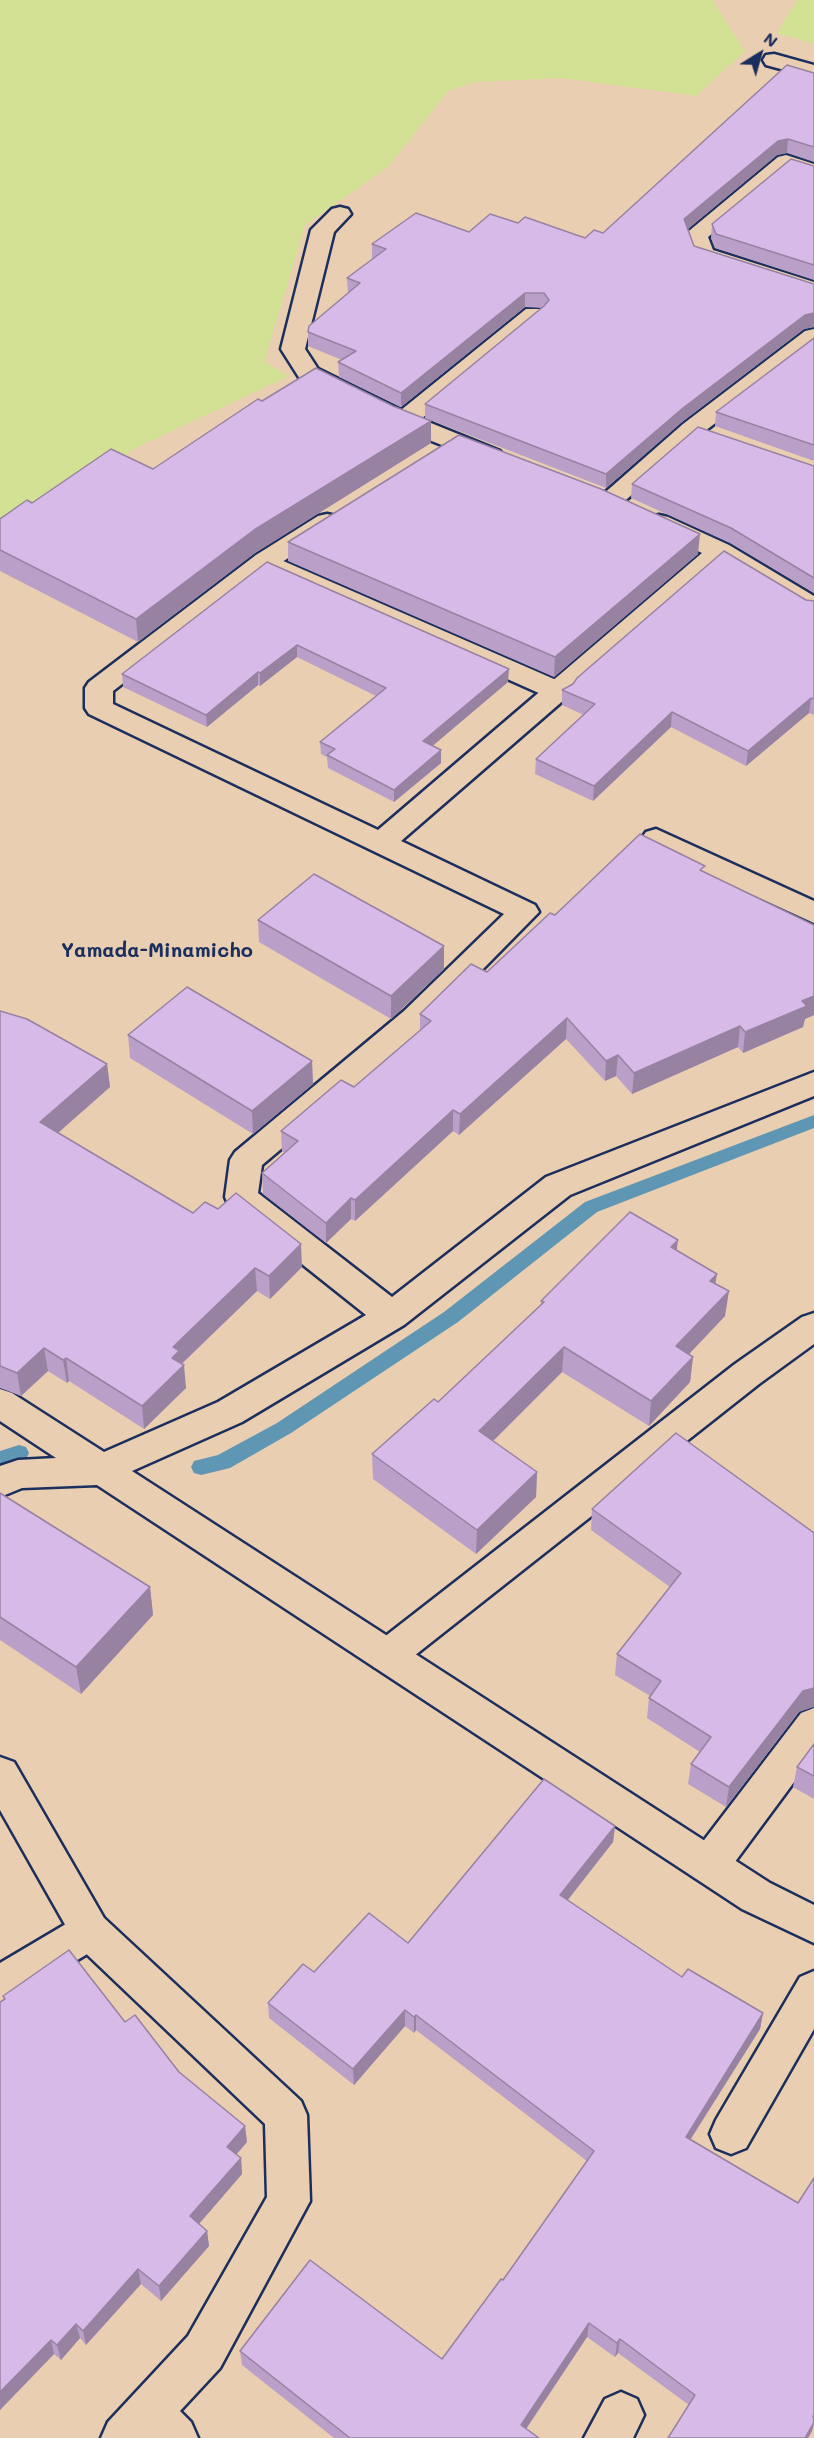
<!DOCTYPE html>
<style>
body{margin:0}
#map{position:relative;width:814px;height:2438px;overflow:hidden;background:#eaceb1;font-family:Mali,sans-serif}
canvas{display:block}
.north{position:absolute;left:730px;top:24px;width:60px;height:60px;-webkit-text-stroke:4px #eaceb1;paint-order:stroke;rotate:37deg;font-size:16px;font-weight:700;line-height:24px;text-align:center;color:#1b2f5e}
.north::after{content:'';display:block;margin:auto;width:21px;height:27px;background:#1b2f5e;clip-path:polygon(50% 0,100% 100%,50% 72%,0 100%)}
</style>
<div id="map">
<canvas width="814" height="2438"></canvas>
<div class="north">N</div>
</div>
<script>
const ctx = document.querySelector('canvas').getContext('2d');
ctx.lineJoin = 'round';
function paint(path, color) {
  ctx.fillStyle = color;
  ctx.fill(path, 'evenodd');
}
function shape(rows) {
  const path = new Path2D();
  for (const r of rows) {
    path.moveTo(r[0], r[1]);
    for (let i = 2; i < r.length; i += 2) path.lineTo(r[i], r[i + 1]);
  }
  return path;
}
function strokePath(path, color, width, dash) {
  ctx.strokeStyle = color;
  ctx.lineWidth = width;
  ctx.lineCap = dash ? 'butt' : 'round';
  ctx.setLineDash(dash || []);
  ctx.stroke(path);
}
function label(font, color, halo, rows, align = 'center') {
  ctx.font = font + ' Mali,sans-serif';
  ctx.lineWidth = 6;
  ctx.setLineDash([]);
  ctx.textBaseline = 'middle';
  ctx.strokeStyle = halo;
  ctx.fillStyle = color;
  for (const [text, x, y, turn = 0] of rows) {
    ctx.save();
    ctx.translate(x, y);
    ctx.rotate((+turn || 0) * Math.PI / 180);
    ctx.textAlign = isNaN(turn) ? turn : align;
    if (halo) ctx.strokeText(text, 0, 0);
    ctx.fillText(text, 0, 0);
    ctx.restore();
  }
}
paint(shape([
 [0,0,712,0,745,51,696,96,561,78,476,82,448,91,388,167,305,225,264,362,289,376,140,446,0,525],
 [797,0,814,0,814,44,777,33]
]), '#d3e194');
paint(shape([
 [814,1115,814,1128,597,1212,458,1322,291,1433,230,1468,201,1475,194,1473,191,1467,194,1461,218,1455,277,1423,444,1312,585,1202,814,1115],
 [19,1445,26,1447,29,1453,26,1459,0,1467,0,1451,19,1445]
]), '#5f96b3');
const service = shape([
 [265,553,570,686,574,692,570,698,560,701,550,698,256,567,252,561,256,555,265,553],
 [814,1313,814,1344,759,1384,400,1667,387,1672,374,1667,368,1656,374,1645,735,1364,802,1317,814,1313],
 [814,1708,814,1755,723,1878,709,1883,695,1878,689,1865,695,1852,801,1713,814,1708],
 [90,1913,104,1918,110,1931,104,1944,14,1998,0,2004,0,1963,76,1918,90,1913]
]);
const minor = shape([
 [774,54,814,65,814,78,766,65,763,60,766,55,774,54],
 [786,155,814,164,814,179,789,171,708,237,713,250,814,282,814,297,695,259,684,235,778,157,786,155],
 [340,207,348,209,351,214,334,232,305,349,318,369,401,410,526,309,542,309,546,314,421,419,500,451,504,456,500,461,491,464,482,461,394,426,300,379,281,349,311,230,332,209,340,207],
 [814,329,814,348,701,434,619,506,610,509,601,506,597,501,601,496,683,424,805,331,814,329],
 [327,514,336,516,340,522,336,528,274,567,113,691,113,704,378,830,702,553,650,529,646,523,650,517,659,515,668,517,729,545,814,596,814,615,805,613,722,563,401,841,535,905,539,912,426,1027,262,1165,258,1193,392,1297,546,1177,814,1072,814,1096,570,1195,404,1325,242,1422,132,1471,770,1883,814,1905,814,1943,742,1909,97,1485,22,1488,0,1497,0,1466,18,1460,56,1458,0,1421,0,1389,12,1393,104,1452,218,1402,366,1315,229,1206,225,1197,230,1160,235,1152,404,1011,504,914,89,714,85,708,85,688,89,682,256,555,318,516,327,514],
 [656,829,814,901,814,923,646,846,641,839,646,832,656,829],
 [0,1757,14,1762,104,1918,301,2101,307,2115,310,2201,220,2368,180,2411,191,2422,198,2438,101,2438,108,2422,188,2336,267,2197,265,2124,76,1944,0,1810,0,1757],
 [814,1971,814,2029,746,2148,731,2154,716,2148,710,2134,716,2120,800,1977,814,1971],
 [621,2392,637,2399,644,2415,633,2438,584,2438,605,2399,621,2392]
]);
strokePath(service, '#1b2f5e', 5);
strokePath(minor, '#1b2f5e', 5);
paint(service, '#eaceb1');
paint(minor, '#eaceb1');
paint(shape([
 [814,73,814,162,787,153,777,155,688,229,694,246,814,284,814,327,804,329,682,422,606,488,425,418,425,404,543,308,525,307,401,407,339,377,338,362,342,360,308,346,308,332,348,293,347,278,373,259,372,258,372,244,469,232,518,223,585,238,603,233],
 [814,166,814,280,715,248,711,238,712,224],
 [814,338,814,461,715,426,716,412],
 [262,401,393,406,431,421,431,443,255,553,138,642,0,571,0,519,32,503,153,469],
 [814,466,814,593,730,543,631,498,632,484],
 [288,542,698,554,554,677,288,561],
 [267,562,508,682,432,746,441,750,441,763,394,802,328,768,327,757,321,754,320,742,376,696,297,657,260,686,258,685,207,727,123,687,122,674],
 [806,600,814,601,814,715,809,713,746,766,671,727,593,801,535,774,536,759,584,715,562,705,562,690],
 [704,872,814,925,814,1015,805,1019,803,1027,743,1053,738,1047,632,1094,616,1076,605,1081,566,1039,459,1135,453,1131,355,1221,351,1219,326,1243,263,1194,262,1173,285,1153,282,1151,281,1131,354,1087,420,1031,420,1014,487,972,555,915],
 [258,920,444,969,391,1019,259,942],
 [0,1011,107,1064,110,1087,58,1133,193,1213,302,1267,270,1299,257,1291,182,1364,186,1388,144,1429,69,1381,67,1383,48,1371,21,1396,0,1388],
 [128,1035,312,1061,313,1084,253,1134,130,1058],
 [676,1250,715,1284,725,1316,689,1354,693,1357,690,1382,649,1426,562,1372,493,1441,537,1472,536,1497,476,1554,373,1479,372,1454,438,1402,541,1305,541,1301],
 [676,1433,799,1712,726,1807,688,1784,691,1764,700,1752,647,1718,649,1698,650,1696,615,1675,617,1654,670,1587,591,1530,592,1509],
 [0,1493,150,1587,153,1615,81,1694,0,1640],
 [814,1744,814,1799,793,1787,797,1767],
 [615,1826,613,1842,568,1900,682,1977,763,2013,760,2029,691,2139,798,2203,814,2178,814,2425,812,2431,808,2438,668,2438,689,2405,618,2353,615,2357,587,2337,526,2429,539,2438,334,2438,242,2365,240,2351,442,2359,503,2280,587,2161,416,2030,414,2033,405,2026,354,2085,269,2018,268,2003,314,1972,408,1943],
 [3,1996,125,2022,179,2072,245,2126,247,2142,236,2154,241,2158,242,2174,199,2224,207,2231,209,2246,161,2301,141,2284,86,2345,80,2338,61,2360,54,2354,0,2410,4,2000]
]), '#baa0c8');
paint(shape([
 [788,139,787,153,777,155,683,233,684,219,778,141],
 [525,293,525,307,401,407,401,393],
 [814,313,814,327,804,329,682,422,606,488,606,474,683,408,805,315],
 [431,421,431,443,255,553,138,642,136,619,254,530],
 [700,534,698,554,554,677,555,657],
 [297,645,297,657,260,686,260,673],
 [509,669,508,682,423,754,423,741],
 [258,672,258,685,207,727,206,715],
 [811,698,809,713,746,766,748,751],
 [672,712,671,727,593,801,594,786],
 [441,750,441,763,394,802,394,790],
 [444,946,444,969,391,1019,391,996],
 [814,996,814,1015,805,1019,803,1027,743,1053,745,1032,802,1001],
 [567,1018,566,1039,459,1135,460,1114],
 [740,1026,738,1047,632,1094,634,1073],
 [618,1055,616,1076,605,1081,606,1061],
 [312,1061,313,1084,253,1134,252,1111],
 [107,1064,110,1087,43,1146,40,1122],
 [453,1110,453,1131,355,1221,355,1200],
 [351,1198,351,1219,326,1243,326,1223],
 [678,1240,675,1265,671,1247],
 [301,1244,302,1267,270,1299,269,1276],
 [255,1268,257,1291,180,1365,184,1365,186,1388,144,1429,142,1406,172,1358,173,1347],
 [717,1274,713,1299,710,1281],
 [729,1291,725,1316,673,1371,676,1346],
 [564,1347,562,1372,478,1456,479,1431],
 [44,1348,48,1371,21,1396,17,1373],
 [693,1357,690,1382,649,1426,651,1401],
 [66,1358,69,1381,67,1383,63,1360],
 [537,1472,536,1497,476,1554,477,1530],
 [150,1587,153,1615,81,1694,76,1667],
 [814,1688,814,1707,799,1712,726,1807,729,1787,803,1691],
 [615,1826,613,1842,559,1911,560,1895],
 [405,2010,405,2026,354,2085,353,2069],
 [763,2013,760,2029,683,2151,686,2137],
 [416,2015,416,2030,414,2033,414,2017],
 [245,2126,247,2142,229,2163,227,2147],
 [241,2158,242,2174,192,2232,190,2216],
 [207,2231,209,2246,161,2301,159,2286],
 [138,2269,141,2284,86,2345,83,2331],
 [589,2323,587,2337,520,2438,521,2425],
 [76,2324,80,2338,61,2360,57,2345],
 [620,2339,618,2353,615,2357,617,2343],
 [51,2340,54,2354,0,2410,0,2392],
 [814,2422,812,2431,808,2438,805,2438]
]), '#9782a2');
const building = shape([
 [787,65,814,73,814,147,788,139,778,141,684,219,694,246,814,284,814,313,805,315,683,408,606,474,425,404,544,306,549,300,544,293,525,293,401,393,338,362,356,351,308,332,309,326,360,283,347,278,386,249,372,244,416,213,469,232,490,214,518,223,525,217,585,238,594,230,603,233,787,65],
 [791,159,814,166,814,265,716,234,712,224,791,159],
 [814,338,814,445,716,412,814,338],
 [316,368,393,406,431,421,254,530,136,619,0,550,0,519,27,500,32,503,111,449,153,469,258,399,262,401,316,368],
 [698,427,814,466,814,578,731,528,632,484,698,427],
 [459,435,601,489,700,534,555,657,288,542,459,435],
 [724,551,806,600,814,601,814,699,811,698,748,751,672,712,594,786,536,759,595,704,562,690,573,684,577,678,724,551],
 [267,562,509,669,423,741,441,750,394,790,327,755,335,749,320,742,386,688,297,645,260,673,258,672,206,715,122,674,267,562],
 [640,834,705,866,700,870,814,925,814,996,802,1001,807,1006,745,1032,740,1026,634,1073,618,1055,606,1061,567,1018,460,1114,453,1110,355,1200,351,1198,326,1223,262,1173,298,1141,281,1131,341,1080,354,1087,431,1021,420,1014,471,964,487,972,550,913,555,915,640,834],
 [314,874,444,946,391,996,258,920,314,874],
 [187,987,312,1061,252,1111,128,1035,187,987],
 [0,1011,27,1019,107,1064,40,1122,193,1213,205,1202,218,1209,236,1193,301,1244,269,1276,255,1268,173,1347,179,1351,172,1358,184,1365,142,1406,66,1358,63,1360,44,1348,17,1373,0,1366,0,1011],
 [630,1212,678,1240,671,1247,717,1274,710,1281,729,1291,676,1346,693,1357,651,1401,564,1347,479,1431,537,1472,477,1530,372,1454,434,1399,438,1402,544,1302,541,1301,630,1212],
 [676,1433,814,1533,814,1688,803,1691,729,1787,691,1764,711,1737,649,1698,661,1681,617,1654,681,1573,592,1509,676,1433],
 [0,1493,150,1587,76,1667,0,1617,0,1493],
 [814,1744,814,1776,797,1767,814,1744],
 [544,1779,615,1826,560,1895,682,1977,688,1969,763,2013,686,2137,798,2203,814,2178,814,2415,813,2416,814,2422,805,2438,668,2438,695,2395,620,2339,617,2343,589,2323,521,2425,539,2438,350,2438,240,2351,310,2260,442,2359,501,2279,503,2280,594,2151,416,2015,414,2017,405,2010,353,2069,268,2003,303,1964,314,1972,369,1913,408,1943,544,1779],
 [69,1950,125,2022,135,2015,179,2072,245,2126,227,2147,241,2158,190,2216,207,2231,159,2286,138,2269,83,2331,76,2324,57,2345,51,2340,0,2392,0,2002,5,1999,3,1996,69,1950]
]);
paint(building, '#d8bae8');
strokePath(building, '#9782a2', 1.5);
label('bold 20px', '#1b2f5e', '#eaceb1', [
 ["Yamada-Minamicho",157,951]
]);
</script>
